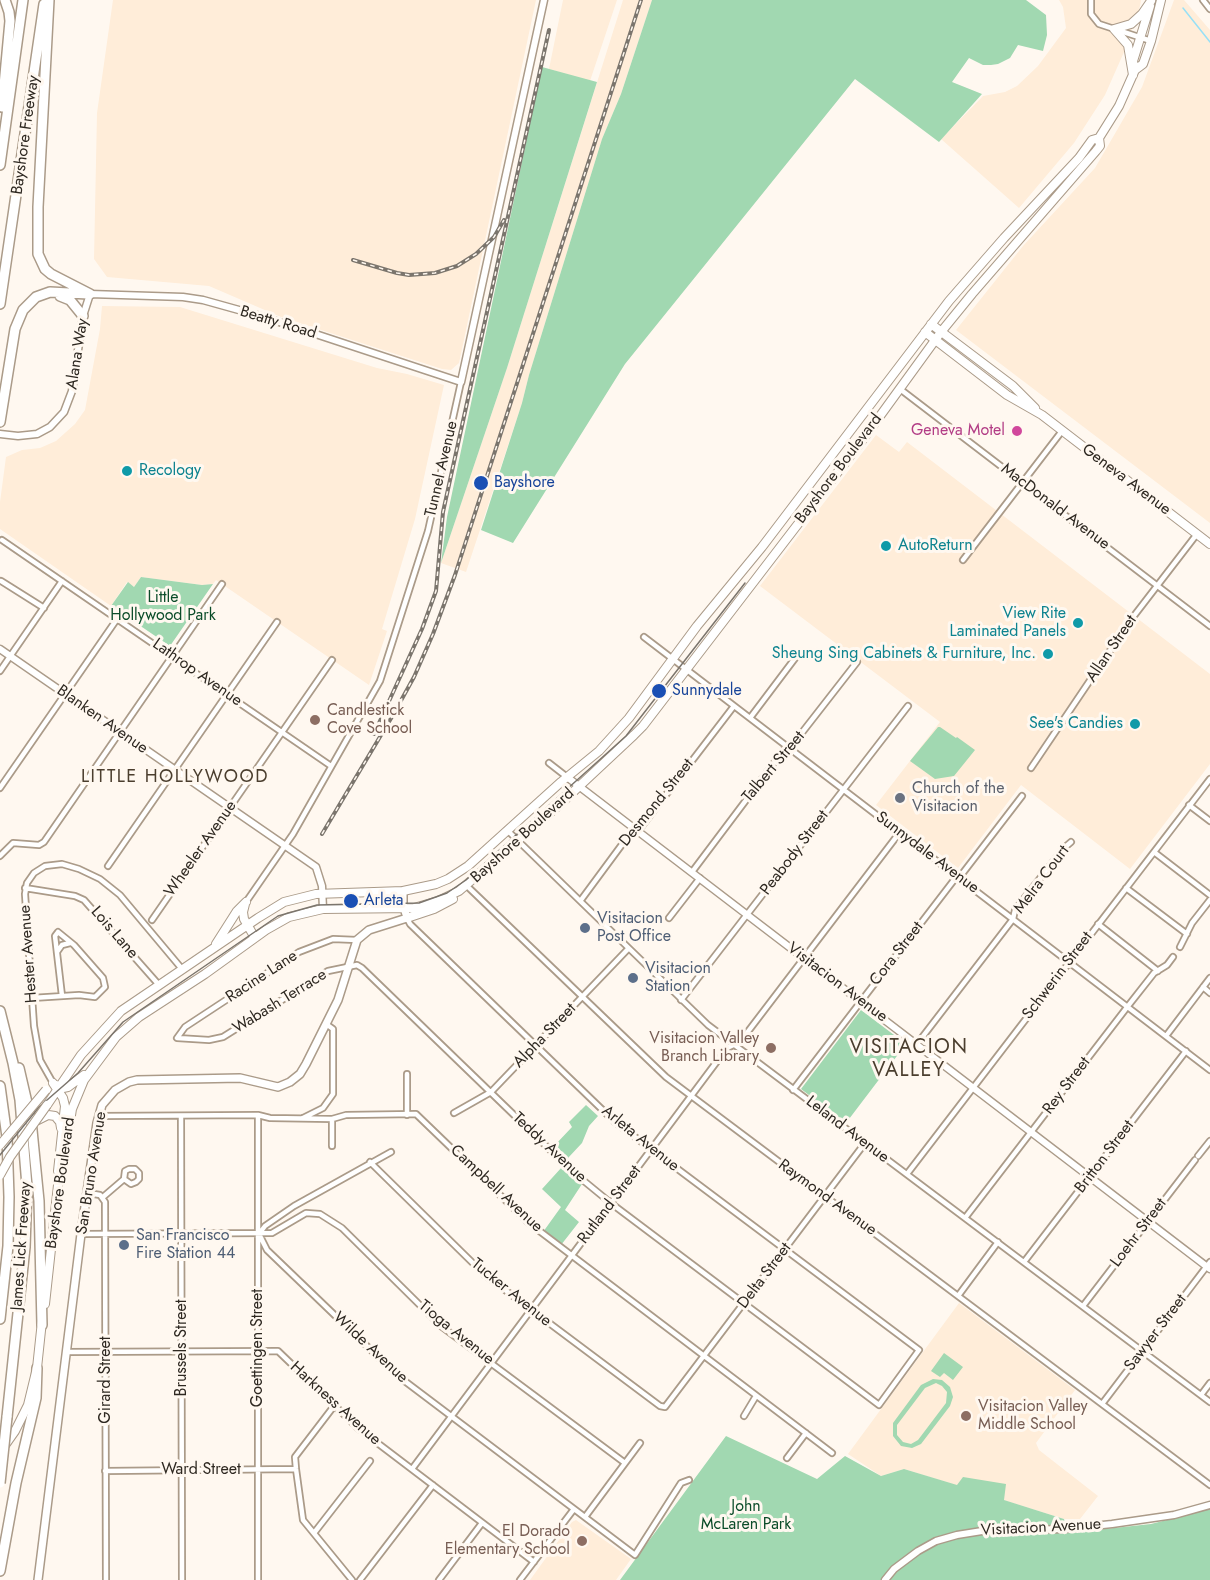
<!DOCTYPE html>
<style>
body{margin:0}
canvas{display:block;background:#fff8f0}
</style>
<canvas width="1210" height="1580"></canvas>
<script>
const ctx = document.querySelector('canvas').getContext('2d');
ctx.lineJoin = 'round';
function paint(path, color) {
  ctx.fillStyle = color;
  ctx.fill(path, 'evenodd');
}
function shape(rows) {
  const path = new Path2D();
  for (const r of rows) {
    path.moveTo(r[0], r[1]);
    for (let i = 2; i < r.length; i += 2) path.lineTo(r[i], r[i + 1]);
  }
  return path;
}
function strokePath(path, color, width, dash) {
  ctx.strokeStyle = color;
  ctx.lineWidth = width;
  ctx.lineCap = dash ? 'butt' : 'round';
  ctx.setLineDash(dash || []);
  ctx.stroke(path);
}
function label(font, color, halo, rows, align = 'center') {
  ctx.font = font + ' Jost,sans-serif';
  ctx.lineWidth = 6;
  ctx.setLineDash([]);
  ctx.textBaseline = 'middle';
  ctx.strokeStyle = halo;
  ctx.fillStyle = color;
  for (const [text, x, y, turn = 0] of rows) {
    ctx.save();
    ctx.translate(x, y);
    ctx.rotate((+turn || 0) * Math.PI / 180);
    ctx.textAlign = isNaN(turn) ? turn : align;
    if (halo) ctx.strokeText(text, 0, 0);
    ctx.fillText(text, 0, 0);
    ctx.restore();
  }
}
paint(shape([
 [113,0,536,0,459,363,451,370,442,369,281,317,209,286,107,277,94,259,97,113],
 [563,0,617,0,590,81,549,69],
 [623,0,652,0,621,94,602,139,529,375,522,403,466,572,441,563,507,368],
 [1059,0,1141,0,1140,6,1124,52,1105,95,1074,143,1019,208,941,139,983,96,1005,92,1017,86,1038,66,1066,28,1063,7],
 [1174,0,1184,0,1210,30,1210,523,956,330,1023,246,1095,168,1142,87],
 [102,306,180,307,377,368,407,374,444,385,415,519,382,629,387,631,369,685,216,580,213,584,202,585,141,577,134,587,127,582,111,606,0,529,0,502,6,457,22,450,40,448,56,441,75,424,85,410,100,329],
 [876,435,899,452,907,442,1210,674,1210,764,1130,869,1021,785,958,868,876,805,940,722,760,586],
 [959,1303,1075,1390,1036,1443,1039,1450,1098,1496,1080,1519,1064,1519,904,1469,881,1476,848,1454],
 [576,1520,631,1559,616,1580,530,1580,572,1522]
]), '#ffedd9');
paint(shape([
 [652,0,1026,0,1046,15,1047,35,1043,51,1018,45,1010,58,998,64,991,65,983,65,969,58,952,82,982,94,939,142,855,79,625,364,513,543,481,530,522,403,529,375,602,139,621,94],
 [542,67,597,82,507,368,441,563,447,517],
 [141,577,202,585,213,584,170,646,111,606,128,582,134,587],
 [938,727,940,727,956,738,957,737,975,750,954,776,935,779,910,761],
 [861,1010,906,1044,846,1123,801,1089],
 [586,1105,598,1116,589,1126,582,1143,568,1158,555,1145,572,1127,569,1122],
 [562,1167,582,1184,565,1210,579,1222,561,1245,543,1232,561,1207,542,1189],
 [944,1353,963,1367,953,1380,944,1373,940,1377,931,1371],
 [933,1379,942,1380,950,1387,953,1397,950,1406,921,1444,912,1448,901,1446,893,1436,893,1423,921,1385],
 [936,1383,942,1386,947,1392,946,1403,918,1440,911,1444,903,1442,897,1435,897,1425,925,1388],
 [726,1436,817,1479,845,1456,881,1476,904,1469,957,1485,963,1477,1006,1484,1004,1500,1064,1519,1068,1533,1151,1524,1210,1509,1210,1580,620,1580]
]), '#a1d8b1');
strokePath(shape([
 [1183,8,1210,42]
]), '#97e0f6', 1.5);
const minor = shape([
 [1091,0,1091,14,1099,24,1151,41],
 [1203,0,1210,9],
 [900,389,1210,626],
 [2,540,331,766],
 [963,560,1062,431],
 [1,581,44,608],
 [644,637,1210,1070],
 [0,671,62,581],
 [750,718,799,653],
 [549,763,567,777],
 [1031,768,1130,621,1197,534],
 [0,788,117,619],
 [1189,805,1210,821],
 [507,830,708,1025,1210,1402],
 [1154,852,1210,895],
 [0,856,13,843,39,845,44,842,222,584],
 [108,866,277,622],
 [692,872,783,751,790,748,857,662],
 [467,886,666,1077,1210,1485],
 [25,888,75,896,84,900,159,985],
 [1126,888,1187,934],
 [581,900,629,835,642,826,734,706],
 [246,902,293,834,380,681,428,531,461,382],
 [669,918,700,878],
 [152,920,332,660],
 [1098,924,1158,971],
 [357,940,333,939,299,952,185,1027,177,1038,209,1040,223,1037,328,971,357,965,362,968,573,1172,612,1204,879,1405,919,1350,615,1122,410,924,407,918],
 [1180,947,1192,923,1210,900],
 [57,952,62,945,70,943],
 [1203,987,1210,993],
 [32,998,79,995,95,997,105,987,103,978,74,945,58,932,55,936,62,996],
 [681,1000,908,706],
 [1166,1036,1210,978],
 [917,1044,1013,919,1015,910,1064,848,1071,842],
 [53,1083,40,1060,34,1026,25,894,27,883,34,873,45,866,62,864,79,869,100,879,120,895,182,969],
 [793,1090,954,880,959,878,1022,796],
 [454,1113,491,1092,628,949],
 [258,1115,258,1580],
 [407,1115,407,1074],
 [99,1116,258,1115,270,1118,332,1119,346,1115,416,1114,529,1223,832,1453],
 [181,1116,182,1580],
 [303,1118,323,1108,333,1094,333,1029,326,1024],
 [332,1119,332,1146],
 [1198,1156,1210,1141],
 [370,1162,485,1275,660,1406,665,1407,865,1143],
 [907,1174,1210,779],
 [88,1193,100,1195,105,1202,106,1580],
 [103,1197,124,1179,125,1171,129,1169,135,1169,139,1173,139,1179,136,1182,131,1184,124,1179],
 [965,1218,1128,1006,1154,973,1167,965,1173,957],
 [81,1234,272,1233,306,1213,320,1214,342,1228,441,1326,625,1463],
 [259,1234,267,1250,398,1376,635,1555,681,1483,689,1480],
 [259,1234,265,1226,294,1206,391,1152],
 [1024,1262,1186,1051],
 [958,1296,998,1242],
 [1083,1306,1195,1160],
 [67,1352,278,1351,359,1429,534,1562],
 [1201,1395,1210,1383],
 [1102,1404,1210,1262],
 [334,1406,295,1457,296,1469,303,1520,352,1580],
 [744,1416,756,1396],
 [787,1458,806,1433],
 [412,1469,727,1048,740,1042,900,832],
 [105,1471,296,1469],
 [585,1517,640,1443],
 [314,1533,370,1461],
 [360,1580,433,1485],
 [439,1580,482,1523],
 [520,1580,574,1509]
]);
const tertiary = shape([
 [0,434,18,436,37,434,50,427,64,412,72,391,83,316,90,294,183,297,203,300,264,317,461,382,544,0],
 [0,649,316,867,322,886,323,909],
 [567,777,1210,1269],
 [885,1580,894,1569,918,1551,936,1541,957,1535,982,1531,1065,1529,1112,1524,1174,1515,1210,1505]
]);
const secondary = shape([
 [38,1580,81,1234,97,1123,102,1105,115,1090,129,1082,137,1080,240,1078,278,1087,290,1082,300,1074,306,1064,338,1000,357,940,369,930,407,918,403,904,403,891]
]);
const primary = shape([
 [1134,66,1133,61,1150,6],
 [1133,75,1128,45,1114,29,1131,24,1142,14,1151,1],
 [931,324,1013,386,1035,408],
 [925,332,1007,395,1042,415,1210,544],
 [245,904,243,912,244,919,255,938],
 [407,918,434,909,453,899],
 [216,944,237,911,246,902],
 [53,1083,63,1098,65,1106,58,1171],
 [56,1085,63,1088,68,1087,84,1075],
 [47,1105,81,1055,121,1011,258,918,284,902,316,894,403,891,436,884,448,879,468,866,561,782,599,751,629,718,697,626,762,547,949,301,1004,238,1079,158,1092,140,1099,138],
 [38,1120,48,1115,55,1116,60,1122,61,1128],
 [45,1304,58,1185,64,1160,72,1109,84,1080,116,1037,139,1017,205,974,266,930,289,917,323,909,414,908,438,901,459,891,557,807,634,735,643,726,864,438,941,332,972,294,1096,151,1100,146,1099,138,1119,106,1135,70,1143,64,1151,41,1161,0],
 [3,1448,15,1431,28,1405,37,1368,42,1321]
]);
const motorway = shape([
 [49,0,38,207,38,254,45,269,51,274,90,294],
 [2,107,10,21,9,12,5,0],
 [0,165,23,0],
 [60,296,70,300,83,316],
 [0,304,44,4],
 [0,422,15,329,23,310,36,297,50,292,88,294],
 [0,1011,13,1063,20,1100,27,1186,25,1247,7,1417],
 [19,1068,31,1120,39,1201,42,1325],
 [0,1086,7,1137,9,1197,8,1246,0,1319],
 [0,1571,16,1483,36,1398,37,1368]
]);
strokePath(minor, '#ab9b89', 8);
strokePath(tertiary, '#ab9b89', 9);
strokePath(secondary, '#ab9b89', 10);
strokePath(primary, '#ab9b89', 10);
strokePath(motorway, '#ab9b89', 12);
strokePath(minor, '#fff', 4.5);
strokePath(tertiary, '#fff', 6);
strokePath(secondary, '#fff', 7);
strokePath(primary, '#fff', 8);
strokePath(motorway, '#fff', 9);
strokePath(shape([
 [0,1155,39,1107,78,1073,123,1022,278,916,317,905,419,903,447,893,466,880,626,736,745,583]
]), '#7b756d', 1.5);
const rail = shape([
 [353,260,397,273,409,275,435,273,457,266,476,254,494,237,504,220],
 [374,734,422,629,436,591,443,512,549,30],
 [322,834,393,715,414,677,433,634,455,575,641,0]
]);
strokePath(rail, '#7b756d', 4);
strokePath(rail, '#fff8f0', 1.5, [4.5]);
const primaryBridge = shape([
 [0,1145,46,1090],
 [0,1175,10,1157,47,1105]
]);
const motorwayBridge = shape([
 [0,1483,7,1417]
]);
strokePath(primaryBridge, '#ab9b89', 10, []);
strokePath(motorwayBridge, '#ab9b89', 12, []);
strokePath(primaryBridge, '#fff', 8);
strokePath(motorwayBridge, '#fff', 9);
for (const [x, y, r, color] of [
 [1017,431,6,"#d1479c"],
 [127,471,6,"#0f9aa8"],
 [481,483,8,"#1a4fb4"],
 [886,546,6,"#0f9aa8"],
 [1078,623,6,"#0f9aa8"],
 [1048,654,6,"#0f9aa8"],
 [659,691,8,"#1a4fb4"],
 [315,720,6,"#8d6e63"],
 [1135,724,6,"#0f9aa8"],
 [900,798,6,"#6b7280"],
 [351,901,8,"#1a4fb4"],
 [585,928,6,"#5c6f8a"],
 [633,978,6,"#5c6f8a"],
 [771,1048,6,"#8d6e63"],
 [124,1245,6,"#5c6f8a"],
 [966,1416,6,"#8d6e63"],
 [582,1541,6,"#8d6e63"]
]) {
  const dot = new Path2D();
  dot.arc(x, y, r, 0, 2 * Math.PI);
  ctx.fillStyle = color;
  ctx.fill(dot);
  strokePath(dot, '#fff8f0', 2);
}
label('16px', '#2e2821', '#fff8f0', [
 ["Bayshore Freeway",26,135,-82],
 ["Beatty Road",278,323,17],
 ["Alana Way",78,354,-81],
 ["Tunnel Avenue",442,469,-77],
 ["Bayshore Boulevard",839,469,-53],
 ["Geneva Avenue",1126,480,37],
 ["MacDonald Avenue",1055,507,37],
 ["Allan Street",1112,649,-56],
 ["Lathrop Avenue",197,673,35],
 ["Blanken Avenue",102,720,35],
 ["Talbert Street",774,767,-50],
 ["Desmond Street",657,803,-51],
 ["Bayshore Boulevard",523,836,-42],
 ["Wheeler Avenue",201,849,-55],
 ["Peabody Street",795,853,-53],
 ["Sunnydale Avenue",927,853,37],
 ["Melra Court",1042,880,-53],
 ["Lois Lane",114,933,49],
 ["Hester Avenue",29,954,-94],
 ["Cora Street",897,954,-52],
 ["Schwerin Street",1058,976,-53],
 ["Racine Lane",262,977,-33],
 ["Visitacion Avenue",837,983,37],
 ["Wabash Terrace",280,1002,-32],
 ["Alpha Street",545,1036,-46],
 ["Rey Street",1067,1086,-53],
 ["Leland Avenue",847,1130,37],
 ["Arleta Avenue",640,1139,39],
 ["Teddy Avenue",549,1148,43],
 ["Britton Street",1105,1157,-53],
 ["San Bruno Avenue",92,1173,-81],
 ["Bayshore Boulevard",61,1183,-82],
 ["Campbell Avenue",496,1189,43],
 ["Raymond Avenue",827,1198,36],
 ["Rutland Street",610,1205,-53],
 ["Loehr Street",1139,1233,-53],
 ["James Lick Freeway",22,1246,-86],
 ["Delta Street",765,1276,-53],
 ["Tucker Avenue",511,1293,39],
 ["Tioga Avenue",456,1333,39],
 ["Sawyer Street",1156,1333,-53],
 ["Brussels Street",182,1348,-90],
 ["Goettingen Street",258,1348,-90],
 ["Wilde Avenue",370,1348,43],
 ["Girard Street",106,1380,-90],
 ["Harkness Avenue",335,1404,42],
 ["Ward Street",201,1470],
 ["Visitacion Avenue",1041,1528,-3]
]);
label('16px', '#b23c85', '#fff8f0', [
 ["Geneva Motel",1005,431]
], 'right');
label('16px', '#0d838f', '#fff8f0', [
 ["Recology",139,471,"left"],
 ["AutoReturn",898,546,"left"],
 ["View Rite",1066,614],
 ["Laminated Panels",1066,632],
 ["Sheung Sing Cabinets & Furniture, Inc.",1036,654],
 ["See's Candies",1123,724]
], 'right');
label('16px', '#164399', '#fff8f0', [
 ["Bayshore",494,483],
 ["Sunnydale",672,691],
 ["Arleta",364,901]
], 'left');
label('16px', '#0b4c29', '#fff8f0', [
 ["Little",163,598],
 ["Hollywood Park",163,616],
 ["John",746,1507],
 ["McLaren Park",746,1525]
]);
label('16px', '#785e54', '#fff8f0', [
 ["Candlestick",327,711],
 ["Cove School",327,729],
 ["Visitacion Valley",759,1039,"right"],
 ["Branch Library",759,1057,"right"],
 ["Visitacion Valley",978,1407],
 ["Middle School",978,1425],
 ["El Dorado",570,1532,"right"],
 ["Elementary School",570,1550,"right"]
], 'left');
label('16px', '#5b616d', '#fff8f0', [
 ["Church of the",912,789],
 ["Visitacion",912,807]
], 'left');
label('16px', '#4e5e75', '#fff8f0', [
 ["Visitacion",597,919],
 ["Post Office",597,937],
 ["Visitacion",645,969],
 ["Station",645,987],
 ["San Francisco",136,1236],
 ["Fire Station 44",136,1254]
], 'left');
ctx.letterSpacing = '1.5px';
label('18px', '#4b3e2e', '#fff8f0', [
 ["LITTLE HOLLYWOOD",175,778]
]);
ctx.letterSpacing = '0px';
ctx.letterSpacing = '1.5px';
label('20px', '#4b3e2e', '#fff8f0', [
 ["VISITACION",909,1048],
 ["VALLEY",909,1071]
]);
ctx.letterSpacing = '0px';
</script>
